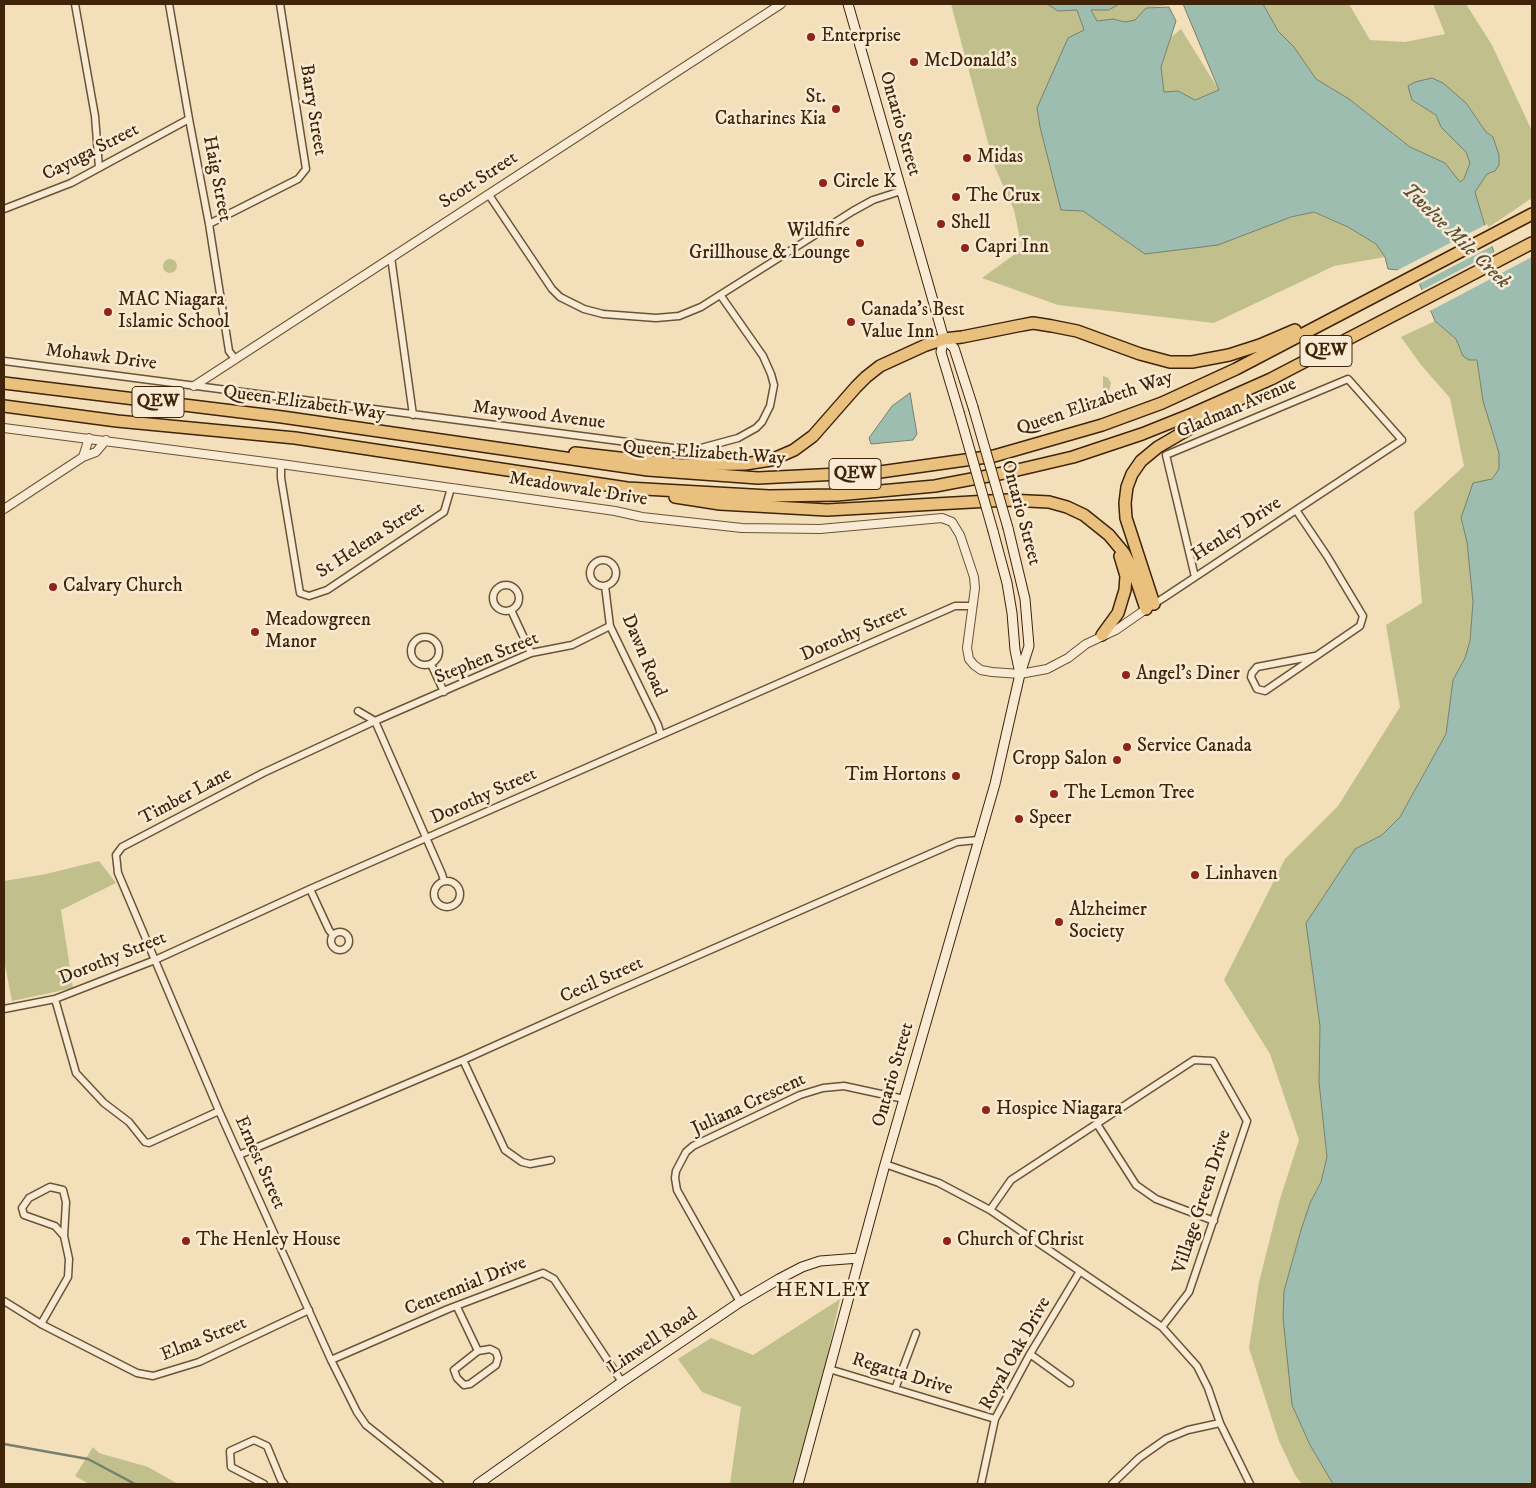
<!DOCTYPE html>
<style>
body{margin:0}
#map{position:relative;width:1536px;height:1488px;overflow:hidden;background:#f4dfbb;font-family:"IM FELL DW Pica",serif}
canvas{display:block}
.frame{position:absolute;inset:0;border:5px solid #3f2409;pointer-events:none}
</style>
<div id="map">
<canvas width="1536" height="1488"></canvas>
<div class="frame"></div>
</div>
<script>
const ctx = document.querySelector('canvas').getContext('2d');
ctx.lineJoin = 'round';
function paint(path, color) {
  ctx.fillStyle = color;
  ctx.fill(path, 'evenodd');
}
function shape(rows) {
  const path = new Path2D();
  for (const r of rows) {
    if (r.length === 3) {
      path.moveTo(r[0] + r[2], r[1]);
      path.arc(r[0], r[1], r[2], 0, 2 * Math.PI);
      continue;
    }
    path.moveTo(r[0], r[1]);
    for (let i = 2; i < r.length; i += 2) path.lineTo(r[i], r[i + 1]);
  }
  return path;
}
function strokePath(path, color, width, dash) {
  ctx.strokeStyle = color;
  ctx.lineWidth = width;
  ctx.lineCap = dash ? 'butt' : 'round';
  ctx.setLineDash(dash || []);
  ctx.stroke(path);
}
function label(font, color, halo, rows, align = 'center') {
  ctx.font = font + ' "IM FELL DW Pica",serif';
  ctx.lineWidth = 5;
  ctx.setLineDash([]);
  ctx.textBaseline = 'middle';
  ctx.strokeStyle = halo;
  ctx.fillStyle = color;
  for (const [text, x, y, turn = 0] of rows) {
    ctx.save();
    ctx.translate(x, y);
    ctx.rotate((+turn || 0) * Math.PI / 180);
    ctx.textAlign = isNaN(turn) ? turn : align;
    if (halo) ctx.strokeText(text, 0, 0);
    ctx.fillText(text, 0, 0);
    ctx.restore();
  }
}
paint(shape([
 [951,4,1047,4,1058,11,1077,10,1084,30,1037,108,1040,127,1061,209,1083,211,1145,254,1313,212,1348,227,1376,244,1385,257,1334,266,1214,323,1058,305,982,278,1022,249,1014,210,994,165],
 [1119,4,1176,4,1146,8,1135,21,1125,22,1113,19,1097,21,1091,10,1109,10],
 [1263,4,1349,4,1370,40,1405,42,1445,34,1433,4,1466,4,1492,45,1532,131,1532,198,1486,229,1475,192,1487,174,1495,171,1493,137,1486,132,1466,103,1412,100,1436,115,1441,127,1466,152,1471,163,1464,179,1460,182,1445,163,1410,147,1349,99,1316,79,1294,47,1278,31],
 [1181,29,1219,90,1195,100,1178,91,1164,92,1161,67,1171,37],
 [170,266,7],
 [1435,321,1456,339,1463,356,1477,360,1483,401,1499,453,1499,469,1461,518,1467,542,1473,602,1470,641,1465,658,1453,680,1446,734,1400,817,1382,835,1355,849,1306,923,1320,1026,1319,1082,1327,1157,1321,1182,1310,1203,1301,1230,1284,1291,1292,1405,1310,1445,1333,1484,1302,1484,1295,1475,1279,1441,1249,1348,1259,1282,1280,1199,1299,1140,1270,1054,1224,980,1285,859,1338,806,1400,707,1386,625,1422,603,1414,512,1464,466,1450,398,1421,365,1401,337],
 [1103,376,1108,378,1111,383,1109,391,1103,393],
 [99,861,116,883,61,910,73,988,12,1001,4,960,4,881,46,874],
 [840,1299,799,1484,730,1484,741,1407,702,1392,678,1359,711,1338,753,1355],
 [93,1447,99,1453,148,1467,178,1484,89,1484,75,1476]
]), '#c1c08c');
const water = shape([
 [1047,4,1119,4,1109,10,1091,10,1097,21,1113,19,1125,22,1135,20,1146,8,1169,7,1176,21,1161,67,1164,92,1178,91,1195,100,1219,90,1183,4,1263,4,1278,31,1294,47,1316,79,1349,99,1410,147,1445,163,1460,182,1464,179,1470,163,1466,152,1441,127,1436,115,1412,100,1408,86,1415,82,1432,78,1443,83,1466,103,1486,132,1493,137,1499,155,1499,165,1495,171,1487,174,1475,192,1486,229,1497,261,1532,257,1532,1484,1333,1484,1310,1445,1292,1405,1283,1318,1284,1291,1301,1230,1310,1203,1321,1182,1327,1157,1319,1082,1320,1026,1306,923,1355,849,1382,835,1400,817,1446,734,1453,680,1465,658,1470,641,1473,602,1467,542,1461,518,1473,483,1492,479,1499,469,1499,453,1483,401,1477,360,1469,360,1463,356,1456,339,1435,321,1420,285,1409,271,1388,269,1385,257,1376,244,1348,227,1314,212,1291,217,1218,245,1145,254,1083,211,1061,210,1040,127,1037,108,1068,38,1084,30,1077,10,1058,11,1047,4],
 [910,393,917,434,913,440,871,444,869,438,892,406,910,393]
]);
paint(water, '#9cbdaf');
strokePath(water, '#77806d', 1);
paint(shape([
 [1487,224,1494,245,1417,285,1408,274,1394,272],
 [1496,251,1499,258,1532,255,1532,257,1428,312,1420,291]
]), '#f4dfbb');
strokePath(shape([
 [4,1444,88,1459,135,1484]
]), '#77806d', 2.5);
const minor = shape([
 [75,4,95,116,99,168],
 [169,4,189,119,209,224,229,351,235,359],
 [489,195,552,289,560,297,584,309,603,314,656,318,679,316,701,307,853,211,873,200,901,191],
 [4,209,71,183,189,119],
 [209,224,298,179,306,169,280,4],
 [391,257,413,415],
 [4,361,681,449,701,448,738,438,756,428,762,422,770,406,774,385,771,374,763,356,721,296],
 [281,464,281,478,300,593,309,596,327,590,444,512,451,488],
 [1296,510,1327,556,1363,616,1360,626,1265,691,1257,689,1251,677,1252,673,1257,667,1315,656],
 [603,573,13],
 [506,598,13],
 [605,586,610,626,658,725,661,735],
 [1154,604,1165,597,1296,510,1402,440,1348,379,1166,455,1195,577],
 [511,610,531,653],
 [425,651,14],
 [431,664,444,692],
 [358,711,375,721],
 [375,721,442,874,444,881],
 [447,894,13],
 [310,889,329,930,333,935],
 [340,941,9],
 [55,999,76,1073,104,1103,129,1122,145,1142,149,1143,219,1111],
 [4,1009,55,999,155,960,310,889,955,606,973,606],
 [463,1060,505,1150,522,1162,530,1164,551,1160],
 [1097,1124,1136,1185,1156,1199,1214,1221],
 [239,1155,463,1060,612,993,957,842,978,840],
 [885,1164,939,1183,990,1210,1162,1327,1197,1366,1208,1388,1220,1423,1250,1484],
 [990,1210,1011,1180,1194,1060,1213,1061,1247,1121,1189,1292,1162,1327],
 [4,1301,41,1324,137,1373,153,1376,199,1362,309,1310],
 [740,1302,677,1190,675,1178,676,1171,686,1152,693,1146,800,1095,823,1088,844,1086,904,1099],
 [457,1307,478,1351,454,1370,457,1378,464,1385,470,1384,496,1365,498,1358,496,1352,490,1349,478,1351],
 [41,1324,68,1277,69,1259,64,1236,66,1202,63,1190,50,1187,29,1198,22,1208,24,1215,55,1226,64,1236],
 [1030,1354,1070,1383],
 [331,1360,448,1309,543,1273,554,1279,622,1382],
 [829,1369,995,1419],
 [895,1389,916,1333],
 [264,1484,231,1467,230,1451,254,1440,267,1446,281,1480,284,1484],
 [440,1484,366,1425,357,1412,331,1360,219,1111,118,873,116,855,122,847,263,773,375,721,531,653,572,645,610,626],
 [981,1484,995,1419,1030,1354,1080,1271],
 [1112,1484,1139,1458,1166,1439,1188,1430,1220,1423]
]);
const tertiary = shape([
 [194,386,781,4],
 [4,428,281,464,615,511,642,517,742,528,820,529,942,518,952,522,960,535,974,577,975,588,967,648,969,659,974,665,981,670,992,672,1020,674,1047,669,1068,658,1086,644,1116,630,1149,607],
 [83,457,96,452,106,440],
 [4,509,83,457,89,438]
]);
const secondary = shape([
 [848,4,940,325,944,339,954,348,973,407],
 [944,339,941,352,959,412],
 [993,531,1007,583,1012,613,1015,650,1020,674],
 [478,1484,622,1382,740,1302,779,1279,802,1267,820,1261,859,1258],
 [798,1484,884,1168,995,784,1020,674,1029,646,1025,599,1008,528]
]);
const motorway = shape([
 [4,383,282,417,648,470,758,478,880,472,994,456,1102,425,1162,403,1236,369,1532,214],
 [4,406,117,421,295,438,627,488,769,496,837,495,935,486,1009,472,1073,457,1142,434,1192,414,1271,379,1532,243],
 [575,453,681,465,745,464,771,460,794,450,813,436,856,387,866,377,880,366,926,345,944,339,962,337,1017,326,1033,323,1052,326,1077,331,1140,354,1170,362,1192,362,1229,355,1260,345,1295,330],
 [675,497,720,504,827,510,1008,500,1049,502,1067,507,1084,515,1109,535,1124,553,1133,570,1146,609],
 [1154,604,1126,518,1125,503,1127,487,1132,474,1141,461,1158,447,1242,398],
 [1102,635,1118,613,1125,590,1126,576,1120,556]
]);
strokePath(minor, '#6c5336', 9);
strokePath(tertiary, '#6c5336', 10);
strokePath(secondary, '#3f2409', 11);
strokePath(motorway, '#3f2409', 14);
strokePath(minor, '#f8ead3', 6);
strokePath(tertiary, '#f8ead3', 8);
strokePath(secondary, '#f8ead3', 9);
strokePath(motorway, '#eac07e', 11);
const secondaryBridge = shape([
 [973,407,1008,528],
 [959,412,993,531]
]);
strokePath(secondaryBridge, '#3f2409', 11, []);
strokePath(secondaryBridge, '#f8ead3', 9);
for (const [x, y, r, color] of [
 [811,37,5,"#8f2418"],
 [914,62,5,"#8f2418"],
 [836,109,5,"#8f2418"],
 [967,158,5,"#8f2418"],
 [823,183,5,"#8f2418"],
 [956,197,5,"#8f2418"],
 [941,224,5,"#8f2418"],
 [860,243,5,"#8f2418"],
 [965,248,5,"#8f2418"],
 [108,312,5,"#8f2418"],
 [851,322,5,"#8f2418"],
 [53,587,5,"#8f2418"],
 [255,632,5,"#8f2418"],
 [1126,675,5,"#8f2418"],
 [1127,747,5,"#8f2418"],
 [1117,760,5,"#8f2418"],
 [956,776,5,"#8f2418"],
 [1054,794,5,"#8f2418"],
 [1019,819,5,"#8f2418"],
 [1195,875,5,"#8f2418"],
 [1059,922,5,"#8f2418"],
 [986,1110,5,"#8f2418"],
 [186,1241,5,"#8f2418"],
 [947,1241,5,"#8f2418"]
]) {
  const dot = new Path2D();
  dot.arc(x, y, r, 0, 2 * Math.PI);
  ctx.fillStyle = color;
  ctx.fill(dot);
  strokePath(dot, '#f8ead3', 2);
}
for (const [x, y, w] of [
 [1326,351,52],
 [158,402,52],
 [855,474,52]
]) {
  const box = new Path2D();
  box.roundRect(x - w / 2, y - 15.5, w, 31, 4);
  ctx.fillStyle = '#f8ead3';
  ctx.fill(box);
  strokePath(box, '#3f2409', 1);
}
label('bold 18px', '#3f2409', null, [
 ["QEW",1326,351],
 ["QEW",158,402],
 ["QEW",855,474]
]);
label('19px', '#3f2409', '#f8ead3', [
 ["Enterprise",821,37],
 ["McDonald's",924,62],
 ["St.",826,98,"right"],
 ["Catharines Kia",826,120,"right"],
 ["Midas",977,158],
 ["Circle K",833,183],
 ["The Crux",966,197],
 ["Shell",951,224],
 ["Wildfire",850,232,"right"],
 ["Grillhouse & Lounge",850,254,"right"],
 ["Capri Inn",975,248],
 ["MAC Niagara",118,301],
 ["Islamic School",118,323],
 ["Canada's Best",861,311],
 ["Value Inn",861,333],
 ["Calvary Church",63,587],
 ["Meadowgreen",265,621],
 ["Manor",265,643],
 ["Angel's Diner",1136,675],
 ["Service Canada",1137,747],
 ["Cropp Salon",1107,760,"right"],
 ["Tim Hortons",946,776,"right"],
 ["The Lemon Tree",1064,794],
 ["Speer",1029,819],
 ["Linhaven",1205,875],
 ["Alzheimer",1069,911],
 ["Society",1069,933],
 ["Hospice Niagara",996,1110],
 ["The Henley House",196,1241],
 ["Church of Christ",957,1241]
], 'left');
label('19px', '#3f2409', '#f8ead3', [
 ["Barry Street",312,110,81],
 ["Ontario Street",899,124,74],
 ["Cayuga Street",91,153,-27],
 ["Haig Street",216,179,79],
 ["Scott Street",479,181,-33],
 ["Mohawk Drive",101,358,7],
 ["Queen Elizabeth Way",304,404,8],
 ["Queen Elizabeth Way",1095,404,-19],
 ["Gladman Avenue",1237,409,-23],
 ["Maywood Avenue",539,416,7],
 ["Queen Elizabeth Way",704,454,4],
 ["Meadowvale Drive",578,490,9],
 ["Ontario Street",1020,513,75],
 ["Henley Drive",1237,530,-33],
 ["St Helena Street",371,541,-33],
 ["Dorothy Street",854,634,-24],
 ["Dawn Road",643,656,67],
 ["Stephen Street",487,659,-22],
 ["Timber Lane",186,797,-28],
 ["Dorothy Street",484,797,-24],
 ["Dorothy Street",113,959,-22],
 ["Cecil Street",602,981,-24],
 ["Ontario Street",894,1075,-74],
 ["Juliana Crescent",749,1105,-25],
 ["Ernest Street",259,1163,66],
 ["Village Green Drive",1203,1202,-72],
 ["Centennial Drive",466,1287,-22],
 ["Elma Street",204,1340,-22],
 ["Linwell Road",653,1342,-34],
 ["Royal Oak Drive",1016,1354,-61],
 ["Regatta Drive",902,1375,17]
]);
label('italic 20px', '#5b523b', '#f8ead3', [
 ["Twelve Mile Creek",1455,237,44]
]);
ctx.letterSpacing = '1px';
label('20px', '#3f2409', '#f8ead3', [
 ["HENLEY",823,1292]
]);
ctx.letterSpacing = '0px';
</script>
